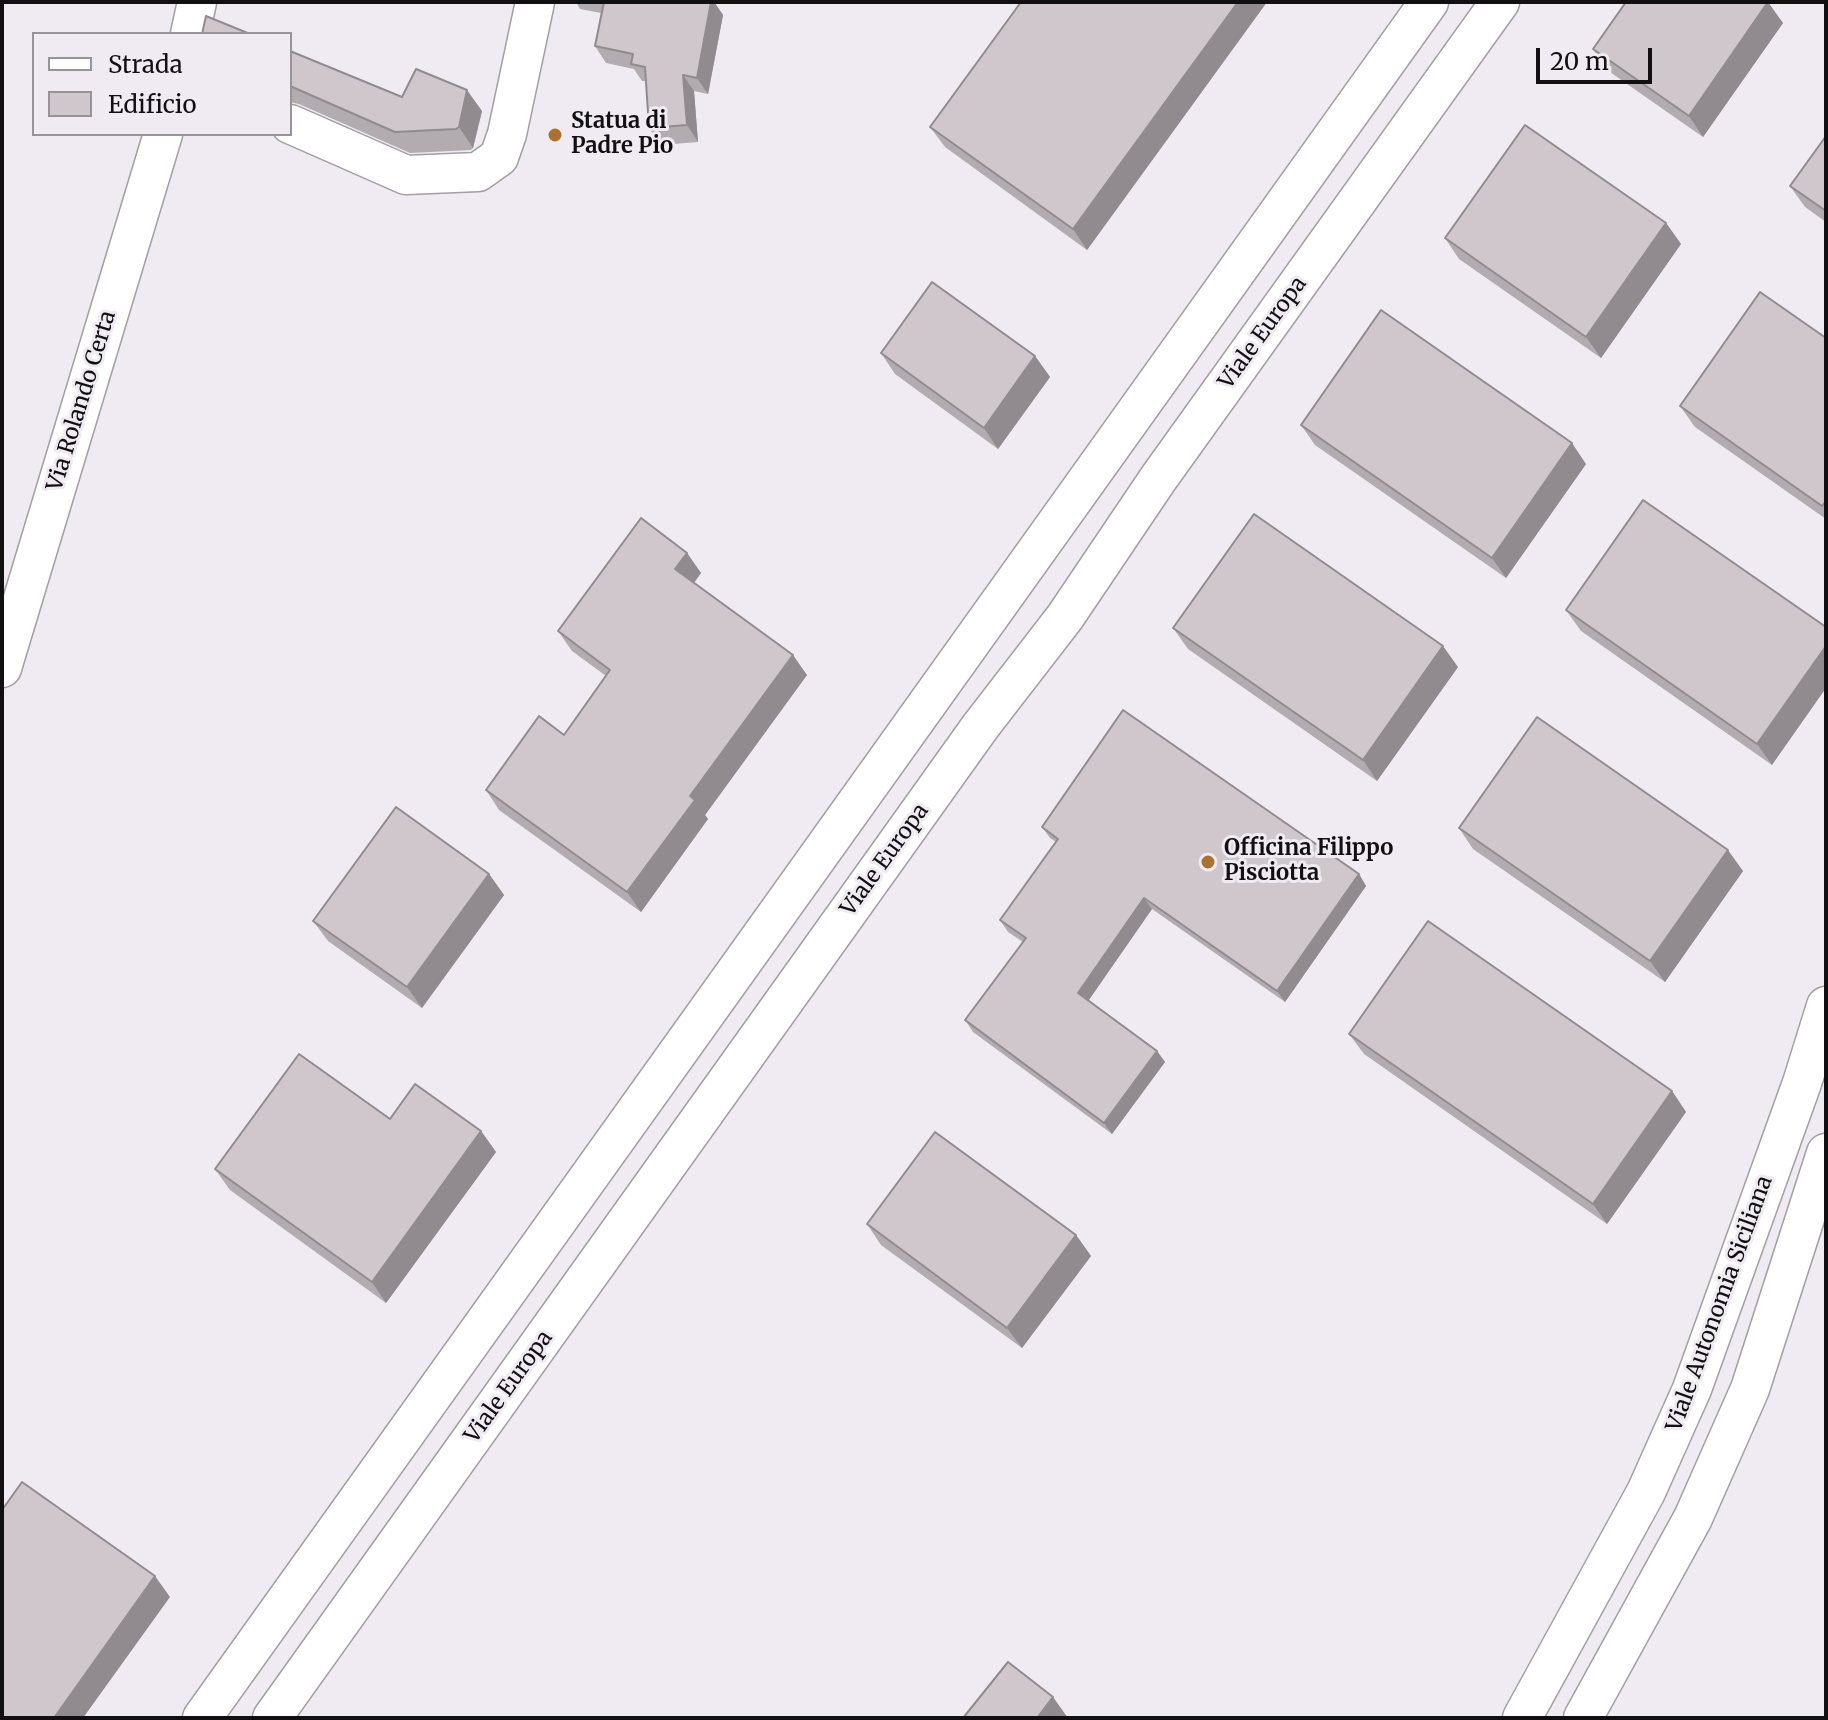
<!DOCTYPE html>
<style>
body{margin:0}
#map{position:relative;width:1828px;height:1720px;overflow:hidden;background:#f0ebf2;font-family:Merriweather,serif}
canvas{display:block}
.frame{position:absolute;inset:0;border:4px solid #110f11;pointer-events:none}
.legend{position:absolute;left:32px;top:32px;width:260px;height:104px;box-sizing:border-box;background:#f0ebf2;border:2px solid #979398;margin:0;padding:10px 14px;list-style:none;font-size:24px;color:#110f11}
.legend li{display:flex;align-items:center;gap:16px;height:40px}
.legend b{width:40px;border:2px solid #979398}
.scale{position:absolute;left:1536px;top:48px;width:116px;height:36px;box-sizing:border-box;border:4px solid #110f11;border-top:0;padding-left:10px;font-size:24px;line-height:28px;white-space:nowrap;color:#110f11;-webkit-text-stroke:6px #f0ebf2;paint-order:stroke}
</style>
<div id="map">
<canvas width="1828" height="1720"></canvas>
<div class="frame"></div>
<ul class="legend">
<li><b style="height:10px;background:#fff"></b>Strada</li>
<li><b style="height:22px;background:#cfc7cc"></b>Edificio</li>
</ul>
<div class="scale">20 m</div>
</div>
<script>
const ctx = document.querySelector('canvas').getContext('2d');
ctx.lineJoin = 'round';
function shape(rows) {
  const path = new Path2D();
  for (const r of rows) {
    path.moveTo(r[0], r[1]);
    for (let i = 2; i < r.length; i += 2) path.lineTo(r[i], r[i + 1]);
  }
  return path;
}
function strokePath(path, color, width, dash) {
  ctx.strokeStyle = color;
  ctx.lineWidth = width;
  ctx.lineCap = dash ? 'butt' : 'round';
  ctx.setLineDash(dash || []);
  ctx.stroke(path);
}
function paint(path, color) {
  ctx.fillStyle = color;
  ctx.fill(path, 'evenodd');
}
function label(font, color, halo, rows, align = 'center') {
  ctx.font = font + ' Merriweather,serif';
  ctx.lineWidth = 6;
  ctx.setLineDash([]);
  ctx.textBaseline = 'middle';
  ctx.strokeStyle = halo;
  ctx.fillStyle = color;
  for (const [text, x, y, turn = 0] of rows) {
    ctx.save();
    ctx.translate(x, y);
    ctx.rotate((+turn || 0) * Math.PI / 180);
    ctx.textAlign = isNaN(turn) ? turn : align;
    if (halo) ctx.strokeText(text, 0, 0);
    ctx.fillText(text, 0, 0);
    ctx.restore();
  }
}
const minor = shape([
 [190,34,197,2],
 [290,124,406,175,478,172,499,157,507,134,535,2],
 [2,668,163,134],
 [202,1718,1429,2],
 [272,1718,980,727,1065,617,1158,479,1500,2],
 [1522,1718,1646,1492,1692,1389,1802,1083,1826,1006],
 [1583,1718,1693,1518,1750,1389,1826,1153]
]);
strokePath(minor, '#a39ea4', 41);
strokePath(minor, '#fff', 38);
paint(shape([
 [576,2,714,2,723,15,708,94,694,91,698,142,661,145,649,128,646,81,642,81,634,69,606,63,595,46,601,13,580,9],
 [1021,2,1267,2,1087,250,945,147,930,127],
 [1783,23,1703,137,1607,70,1593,49],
 [290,51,402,97,482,111,473,148,471,150,410,153,299,104,290,102],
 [1826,136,1826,222,1805,207,1790,186],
 [1666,223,1681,244,1601,358,1459,259,1445,238],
 [1826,338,1826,519,1695,427,1680,406],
 [881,353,1035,356,1050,377,998,449,895,374],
 [1301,425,1586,464,1506,578,1315,445],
 [687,553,701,573,694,583,807,675,705,815,708,819,641,912,499,810,486,790,564,735,606,676,572,651,558,631],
 [1566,610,1826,627,1772,765,1581,631],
 [1173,628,1458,667,1377,781,1188,649],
 [1042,827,1359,874,1366,886,1285,1002,1152,909,1089,1000,1157,1051,1165,1062,1112,1134,973,1032,965,1020,1023,942,1008,932,1000,920,1056,842,1050,838],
 [1459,828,1743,871,1665,982,1473,849],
 [489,874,504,895,422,1008,328,941,313,921],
 [1349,1034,1672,1091,1686,1112,1607,1224,1364,1054],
 [390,1119,481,1131,496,1152,386,1303,230,1190,215,1169],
 [867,1224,1076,1235,1091,1256,1022,1348,881,1245]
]), '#b2abaf');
paint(shape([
 [711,2,714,2,723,15,708,94,697,78],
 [1238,2,1267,2,1087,250,1073,229],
 [1768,2,1783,23,1703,137,1689,116],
 [683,75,694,91,698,142,687,125],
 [467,90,482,111,473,148,459,127],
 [1666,223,1681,244,1601,358,1586,337],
 [1035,356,1050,377,998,449,984,428],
 [1572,443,1586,464,1506,578,1492,558],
 [687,553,701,573,689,589,675,569],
 [1443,646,1458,667,1377,781,1363,760],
 [1826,646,1826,688,1772,765,1757,744],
 [793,655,807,675,705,815,708,819,641,912,627,892,690,796],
 [1728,850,1743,871,1665,982,1650,961],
 [489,874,504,895,422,1008,407,987],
 [1359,874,1366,886,1285,1002,1277,991],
 [1144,898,1152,909,1086,1004,1078,993],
 [1157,1051,1165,1062,1112,1134,1104,1123],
 [1672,1091,1686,1112,1607,1224,1593,1204],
 [481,1131,496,1152,386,1303,372,1282],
 [1076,1235,1091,1256,1022,1348,1007,1328],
 [155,1576,170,1597,83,1718,54,1718],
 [1053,1697,1068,1718,1037,1718]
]), '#918b8f');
const building = shape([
 [604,2,711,2,697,78,683,75,687,125,649,128,645,67,631,64,633,54,595,46,604,2],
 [1021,2,1238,2,1073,229,930,127,1021,2],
 [1626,2,1768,2,1689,116,1593,49,1626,2],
 [206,16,250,34,202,34,206,16],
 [290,51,402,97,416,69,467,90,459,127,456,129,395,132,290,86,290,51],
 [1525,125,1666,223,1586,337,1445,238,1525,125],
 [1826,136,1826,211,1790,186,1826,136],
 [932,282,1035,356,984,428,881,353,932,282],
 [1760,292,1826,338,1826,501,1822,506,1680,406,1760,292],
 [1381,310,1572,443,1492,558,1301,425,1381,310],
 [1643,500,1826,627,1826,646,1757,744,1566,610,1643,500],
 [1254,514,1443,646,1363,760,1173,628,1254,514],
 [641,518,687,553,675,569,793,655,690,796,695,800,627,892,486,790,539,716,564,735,610,670,558,631,641,518],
 [1123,710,1359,874,1277,991,1144,898,1078,993,1157,1051,1104,1123,965,1020,1026,938,1000,920,1058,839,1042,827,1123,710],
 [1537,717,1728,850,1650,961,1459,828,1537,717],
 [396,807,489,874,407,987,313,921,396,807],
 [1428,921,1672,1091,1593,1204,1349,1034,1428,921],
 [299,1054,390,1119,415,1084,481,1131,372,1282,215,1169,299,1054],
 [935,1132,1076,1235,1007,1328,867,1224,935,1132],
 [22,1482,155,1576,54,1718,2,1718,2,1510,22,1482],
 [1008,1662,1053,1697,1037,1718,963,1718,1008,1662]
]);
paint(building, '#cfc7cc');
strokePath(building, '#918b8f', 2);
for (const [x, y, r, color] of [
 [555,135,8,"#aa712f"],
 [1208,862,8,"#aa712f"]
]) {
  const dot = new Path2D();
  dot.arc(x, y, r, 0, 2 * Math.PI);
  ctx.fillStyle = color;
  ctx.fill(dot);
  strokePath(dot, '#f0ebf2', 3);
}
label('bold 22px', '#110f11', '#f0ebf2', [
 ["Statua di",571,122],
 ["Padre Pio",571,147],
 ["Officina Filippo",1224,849],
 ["Pisciotta",1224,874]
], 'left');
label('22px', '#110f11', '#f0ebf2', [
 ["Viale Europa",1263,333,-54],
 ["Via Rolando Certa",82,401,-73],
 ["Viale Europa",885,860,-54],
 ["Viale Autonomia Siciliana",1720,1304,-70],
 ["Viale Europa",509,1387,-54]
]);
</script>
